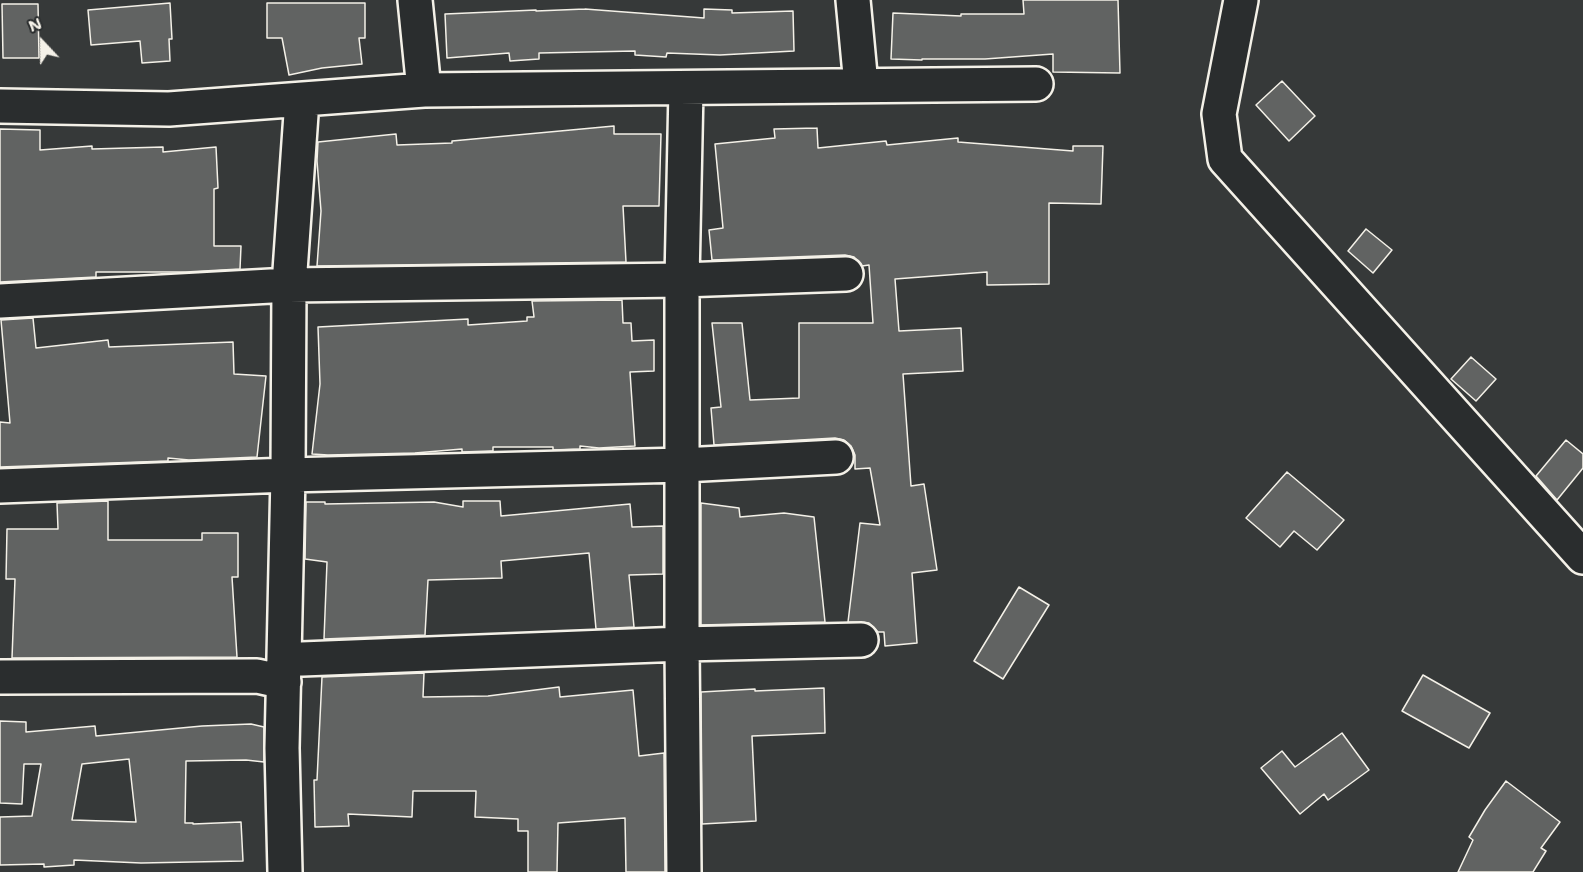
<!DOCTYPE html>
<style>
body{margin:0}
#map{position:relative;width:1583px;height:872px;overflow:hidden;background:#363939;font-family:"Shantell Sans",sans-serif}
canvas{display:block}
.north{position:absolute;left:12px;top:12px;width:60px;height:60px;-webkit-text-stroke:4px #2a2d2e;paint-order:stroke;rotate:338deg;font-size:16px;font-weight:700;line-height:24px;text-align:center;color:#f4f1e8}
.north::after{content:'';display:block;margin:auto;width:21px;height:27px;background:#f4f1e8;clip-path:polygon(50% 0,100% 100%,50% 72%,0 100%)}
</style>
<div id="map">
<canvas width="1583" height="872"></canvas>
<div class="north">N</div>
</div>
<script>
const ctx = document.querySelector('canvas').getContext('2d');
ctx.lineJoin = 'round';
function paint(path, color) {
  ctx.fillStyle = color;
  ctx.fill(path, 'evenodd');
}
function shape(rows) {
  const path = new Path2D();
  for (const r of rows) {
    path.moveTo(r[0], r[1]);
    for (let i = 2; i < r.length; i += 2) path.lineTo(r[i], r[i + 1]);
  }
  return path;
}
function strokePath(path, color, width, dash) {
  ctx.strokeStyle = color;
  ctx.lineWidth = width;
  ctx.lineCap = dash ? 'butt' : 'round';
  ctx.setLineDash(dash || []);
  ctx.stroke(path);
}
const building = shape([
 [1023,0,1118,0,1120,73,1053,72,1053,54,985,59,922,59,922,60,891,59,893,13,961,16,961,14,1024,14,1023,0],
 [170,3,172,39,169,39,170,61,142,63,140,41,91,45,88,10,170,3],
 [267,3,365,3,365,38,359,38,362,64,322,68,289,75,282,38,267,38,267,3],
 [2,4,38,4,39,58,3,58,2,4],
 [585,9,704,18,704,9,732,10,732,13,793,11,794,51,720,55,667,53,666,57,635,55,635,51,539,53,539,59,510,61,509,53,447,58,445,14,536,10,536,11,585,9],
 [1282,81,1315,116,1289,141,1256,105,1282,81],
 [614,126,614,134,661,134,659,206,623,206,626,262,317,266,321,211,317,161,318,142,396,134,397,145,452,143,452,141,614,126],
 [817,128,818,148,886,141,887,145,958,138,958,142,1073,151,1073,146,1103,146,1101,204,1049,203,1049,284,987,285,987,272,895,279,899,331,961,328,963,371,903,374,911,486,924,484,937,570,912,573,917,643,885,646,884,632,878,632,869,623,848,622,860,523,880,525,870,468,855,469,855,455,851,446,844,440,835,438,714,445,711,408,721,407,712,323,742,323,750,400,799,398,799,323,873,323,869,265,862,266,854,257,845,255,712,260,709,230,723,228,715,144,775,138,774,129,817,128],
 [0,129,40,130,40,150,92,146,92,149,163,147,163,152,216,147,218,188,214,189,214,246,241,246,240,269,186,272,96,272,96,277,0,282,0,129],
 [1366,229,1392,250,1373,273,1348,251,1366,229],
 [622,300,623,323,631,323,632,341,654,340,654,371,630,372,635,446,599,448,580,446,580,449,553,450,553,447,493,447,493,451,491,451,462,452,462,449,415,453,328,455,312,454,320,384,318,327,468,319,468,325,527,321,527,317,534,317,532,301,622,300],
 [33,318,36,348,108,340,109,347,233,342,234,374,266,376,257,457,189,460,168,458,168,461,0,467,0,422,10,423,1,320,33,318],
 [1471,357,1496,379,1476,401,1451,379,1471,357],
 [1566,440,1583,454,1583,468,1557,500,1536,476,1566,440],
 [1287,472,1344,520,1317,550,1294,531,1280,547,1246,518,1287,472],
 [108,501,108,540,202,540,202,533,238,533,238,577,232,577,237,657,12,658,15,579,6,579,7,529,58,529,57,503,108,501],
 [463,501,500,501,501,516,630,504,632,527,663,526,663,574,629,575,634,627,596,629,589,553,501,561,502,578,428,580,425,635,324,639,327,562,305,559,306,502,325,502,325,504,434,502,463,507,463,501],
 [701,503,739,508,740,517,784,513,814,517,825,622,701,625,701,503],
 [1019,587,1049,605,1003,679,974,661,1019,587],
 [424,673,423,697,488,696,559,687,560,697,633,690,639,756,664,753,665,872,626,872,625,818,558,823,557,872,528,872,528,831,518,831,518,819,475,817,476,791,413,791,412,817,348,814,349,826,315,827,314,780,317,780,322,677,424,673],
 [1423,675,1490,713,1469,748,1402,711,1423,675],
 [824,688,825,733,752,736,756,821,702,824,701,692,755,689,755,691,824,688],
 [0,721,26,722,26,732,95,726,96,736,202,726,251,724,264,727,264,762,246,760,186,761,185,823,193,823,193,824,241,822,243,861,141,863,74,860,74,865,44,867,44,864,0,865,0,817,32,816,41,764,24,764,22,804,0,803,0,721],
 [129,759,136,822,72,820,82,764,129,759],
 [1342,733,1369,770,1328,800,1324,794,1300,814,1261,768,1282,751,1295,767,1342,733],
 [1506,781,1560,822,1541,848,1546,851,1533,872,1458,872,1473,840,1469,837,1485,810,1506,781]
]);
paint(building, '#616362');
strokePath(building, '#f4f1e8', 1.5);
const minor = shape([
 [415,0,424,90],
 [853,0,861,85],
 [1241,0,1219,114,1225,159,1583,557],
 [0,106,169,109,424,90,1036,84],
 [0,301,289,285,682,280,846,274],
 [0,486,288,475,683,465,836,457],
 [284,658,302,659,682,644,861,640],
 [0,677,257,676,284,682],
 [285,872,282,748,288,475,289,285,302,100],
 [684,872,682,644,682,280,686,89]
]);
strokePath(minor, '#f4f1e8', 38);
strokePath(minor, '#2a2d2e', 33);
</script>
